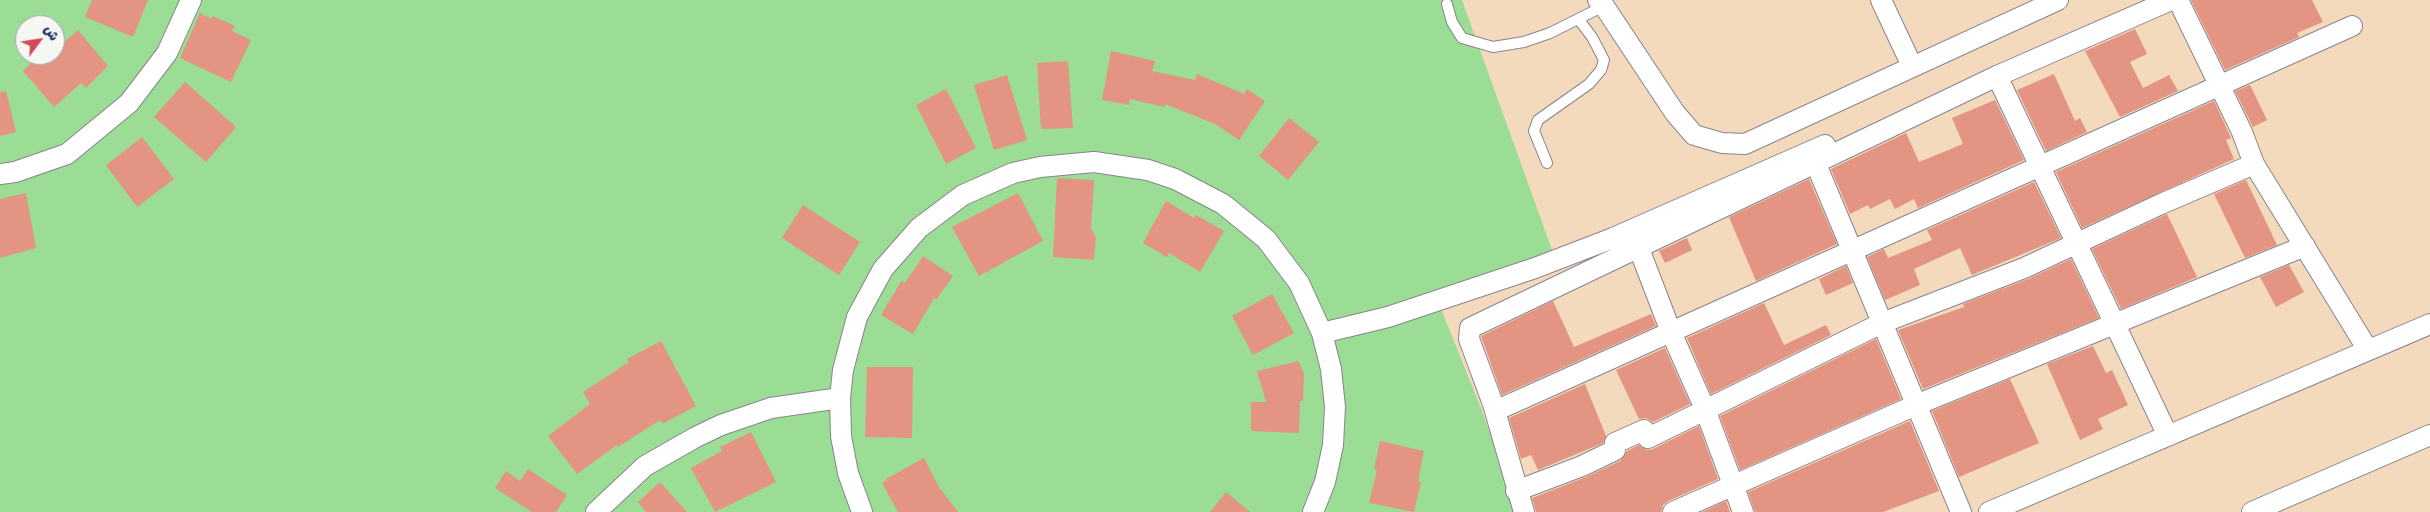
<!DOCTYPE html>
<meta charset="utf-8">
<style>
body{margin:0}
#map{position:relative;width:2430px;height:512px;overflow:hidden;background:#f4dabd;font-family:"Playpen Sans","Playpen Sans Arabic",sans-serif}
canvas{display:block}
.north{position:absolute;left:15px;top:15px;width:50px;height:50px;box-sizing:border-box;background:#f6f6f2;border:1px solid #9ea6b7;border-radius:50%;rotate:59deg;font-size:14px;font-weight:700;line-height:20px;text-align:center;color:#1b2f5e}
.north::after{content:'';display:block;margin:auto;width:18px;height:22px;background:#d1495b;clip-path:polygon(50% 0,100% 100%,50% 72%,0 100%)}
</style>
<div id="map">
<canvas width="2430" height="512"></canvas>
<div class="north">ش</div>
</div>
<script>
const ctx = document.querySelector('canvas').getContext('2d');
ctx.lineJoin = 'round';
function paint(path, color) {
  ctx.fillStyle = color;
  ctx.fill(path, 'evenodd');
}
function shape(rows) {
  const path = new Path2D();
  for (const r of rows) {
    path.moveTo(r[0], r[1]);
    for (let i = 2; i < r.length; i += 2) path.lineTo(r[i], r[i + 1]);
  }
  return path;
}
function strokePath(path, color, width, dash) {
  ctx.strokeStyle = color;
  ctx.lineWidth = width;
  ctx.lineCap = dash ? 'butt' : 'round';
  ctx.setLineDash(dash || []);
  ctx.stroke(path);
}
paint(shape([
 [0,0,1462,0,1556,261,1441,309,1481,408,1518,512,0,512],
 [25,25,55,25,55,55,25,55]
]), '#9bdd94');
paint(shape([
 [92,0,148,0,133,37,85,17],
 [2191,0,2312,0,2323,22,2297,33,2299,37,2225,70],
 [200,13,211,19,213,16,235,26,232,31,251,40,231,82,180,58],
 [2135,29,2147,54,2130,62,2143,88,2169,75,2178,91,2120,117,2085,51],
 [78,30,108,66,86,88,81,83,54,107,23,71,40,55,55,55,55,50],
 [1111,51,1155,61,1152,71,1195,80,1197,74,1244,94,1247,89,1265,101,1239,140,1215,124,1165,104,1164,107,1130,99,1129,105,1102,100],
 [1068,61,1073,128,1041,129,1037,63],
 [2054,74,2075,121,2080,118,2087,132,2046,151,2017,90],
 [1007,75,1027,140,994,150,974,85],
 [185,82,236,127,206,162,154,117],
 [2250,85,2267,120,2253,127,2235,91],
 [946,89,976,148,946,164,916,105],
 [6,91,16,132,0,136,0,92],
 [1995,100,2024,160,1918,208,1914,199,1895,209,1890,199,1870,209,1868,205,1850,214,1831,169,1906,133,1919,162,1963,144,1952,118],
 [2214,101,2231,138,2226,140,2234,159,2082,228,2056,172],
 [1289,118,1319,142,1288,180,1259,156],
 [142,137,174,179,137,207,106,165],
 [1057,178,1094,180,1091,229,1096,237,1094,260,1053,257],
 [1809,179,1837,244,1756,281,1729,217],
 [2246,180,2277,245,2245,258,2214,194],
 [2034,182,2061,238,1972,275,1960,248,1914,269,1920,285,1885,300,1867,257,1884,249,1888,258,1932,240,1927,230],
 [26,193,36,248,0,258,0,199],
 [1018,193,1043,241,979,276,952,227],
 [1166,201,1194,218,1196,215,1224,231,1200,272,1169,253,1167,257,1143,243],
 [803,205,860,242,839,275,782,238],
 [2167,214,2197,277,2121,309,2092,249],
 [1687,238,1692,250,1665,263,1659,251],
 [923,256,953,276,936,300,934,298,913,334,881,315,902,280,905,283],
 [2071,259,2099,318,1923,389,1898,330,1964,307,1963,304,2028,279],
 [2289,265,2304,292,2276,307,2260,277],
 [1846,266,1853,283,1826,295,1819,279],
 [1272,294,1294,333,1253,355,1232,316],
 [1553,301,1574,347,1651,314,1656,326,1502,395,1481,336],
 [1764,303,1784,345,1826,325,1831,335,1711,394,1687,338],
 [1876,339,1901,399,1740,470,1720,416],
 [661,341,696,406,662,424,660,420,618,447,617,445,577,474,548,436,590,404,583,392,629,362,627,359],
 [2093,346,2106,373,2112,370,2128,405,2098,419,2103,429,2080,440,2047,364],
 [1665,348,1690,404,1653,422,1646,418,1639,419,1616,370],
 [1298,361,1304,373,1303,401,1300,401,1299,433,1251,431,1251,402,1266,402,1257,371],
 [867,367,913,367,912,438,865,437],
 [2010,379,2039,443,1959,477,1932,411],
 [1585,384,1606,436,1603,443,1538,470,1531,455,1521,459,1509,418],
 [1910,421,1939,491,1883,512,1755,512,1748,492],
 [1699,426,1718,479,1668,501,1663,505,1661,512,1536,512,1532,498,1586,477,1620,461,1627,451,1639,445,1647,450,1653,449],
 [751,432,776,482,715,512,691,468,722,451,720,447],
 [1380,441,1424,451,1418,481,1421,482,1414,512,1369,503,1377,470,1374,469],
 [924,458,939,487,958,512,898,512,882,483,886,481,886,479],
 [528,469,567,495,556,512,532,512,495,488,506,471,520,481],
 [660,482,687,512,646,512,638,502],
 [1226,492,1250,512,1210,512],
 [1726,501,1730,512,1702,512]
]), '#e39482');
const service = shape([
 [1447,4,1452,22,1462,38,1493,47,1524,42,1550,33,1604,6],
 [1547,163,1534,131,1538,120,1589,84,1601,70,1604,60,1592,37,1579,20]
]);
const minor = shape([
 [1598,0,1604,6,1675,113,1694,135,1722,143,1745,144,2058,0],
 [1881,0,1912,66],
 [2178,0,2242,132,2254,164,2368,350],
 [1997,76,2168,436],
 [1816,164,1961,512],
 [0,174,15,172,67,154,129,103,167,53,191,0],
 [1638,246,1671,332,1705,409,1743,512],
 [1322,333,1388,317,1535,268,1613,238,1825,145],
 [1495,411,2352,26],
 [1516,491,1582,466,1615,450,1615,443,1644,430,1648,438,1882,323,2024,268,2161,204,2254,164],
 [596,512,645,466,696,437,721,425,771,408,840,398],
 [862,512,848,473,841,436,840,398,843,370,857,317,883,269,919,228,963,195,1013,173,1040,167,1094,162,1148,170,1175,179,1223,204,1266,239,1299,283,1322,333,1331,369,1335,407,1333,445,1325,482,1313,512],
 [1524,512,1493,404,1469,339,1470,328,1997,76,2171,0],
 [1673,512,1916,405,2305,246],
 [1989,512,2430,324],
 [2252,512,2430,435]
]);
strokePath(service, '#88848e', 12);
strokePath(minor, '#88848e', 22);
strokePath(service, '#fff', 10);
strokePath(minor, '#fff', 20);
</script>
